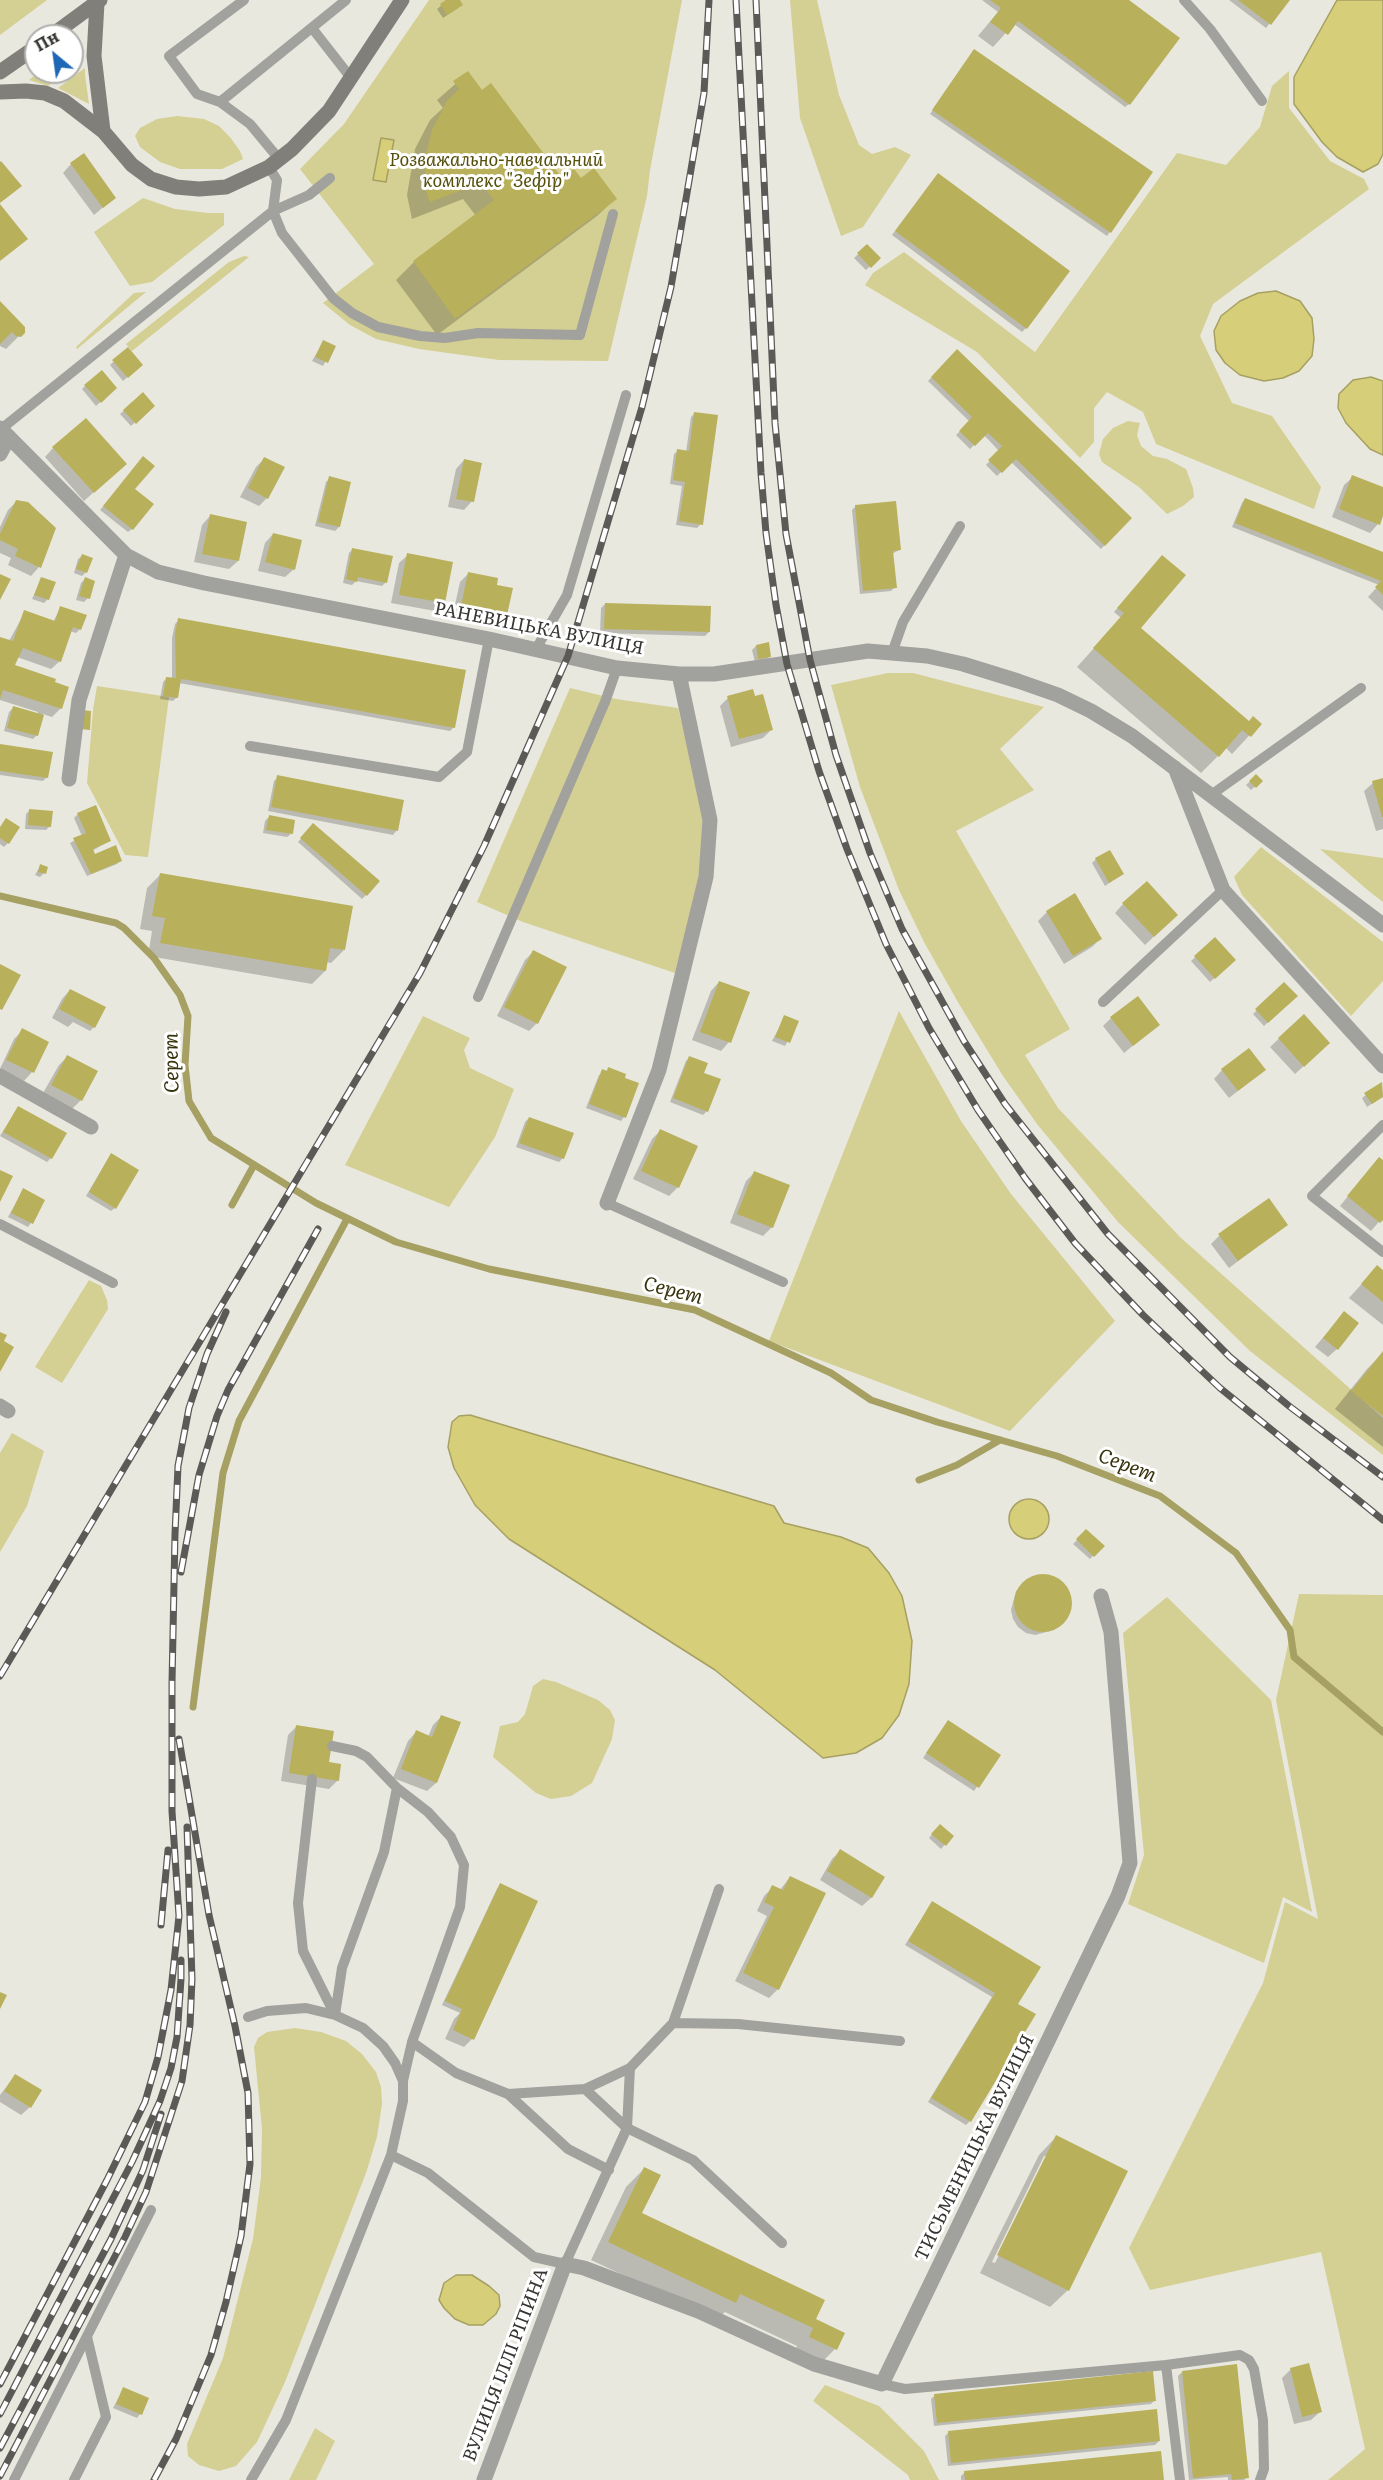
<!DOCTYPE html>
<meta charset="utf-8">
<style>
body{margin:0}
#map{position:relative;width:1383px;height:2480px;overflow:hidden;background:#e9e8df;font-family:Literata,serif}
canvas{display:block}
.north{position:absolute;left:24px;top:24px;width:60px;height:60px;box-sizing:border-box;background:#fff;border:2px solid #afafad;border-radius:50%;rotate:331deg;font-size:16px;font-weight:700;line-height:24px;text-align:center;color:#373633}
.north::after{content:'';display:block;margin:auto;width:21px;height:27px;background:#1e67b7;clip-path:polygon(50% 0,100% 100%,50% 72%,0 100%)}
</style>
<div id="map">
<canvas width="1383" height="2480"></canvas>
<div class="north">Пн</div>
</div>
<script>
const ctx = document.querySelector('canvas').getContext('2d');
ctx.lineJoin = 'round';
function paint(path, color) {
  ctx.fillStyle = color;
  ctx.fill(path, 'evenodd');
}
function shape(rows) {
  const path = new Path2D();
  for (const r of rows) {
    if (r.length === 3) {
      path.moveTo(r[0] + r[2], r[1]);
      path.arc(r[0], r[1], r[2], 0, 2 * Math.PI);
      continue;
    }
    path.moveTo(r[0], r[1]);
    for (let i = 2; i < r.length; i += 2) path.lineTo(r[i], r[i + 1]);
  }
  return path;
}
function strokePath(path, color, width, dash) {
  ctx.strokeStyle = color;
  ctx.lineWidth = width;
  ctx.lineCap = dash ? 'butt' : 'round';
  ctx.setLineDash(dash || []);
  ctx.stroke(path);
}
function label(font, color, halo, rows, align = 'center') {
  ctx.font = font + ' Literata,serif';
  ctx.lineWidth = 6;
  ctx.setLineDash([]);
  ctx.textBaseline = 'middle';
  ctx.strokeStyle = halo;
  ctx.fillStyle = color;
  for (const [text, x, y, turn = 0] of rows) {
    ctx.save();
    ctx.translate(x, y);
    ctx.rotate((+turn || 0) * Math.PI / 180);
    ctx.textAlign = isNaN(turn) ? turn : align;
    if (halo) ctx.strokeText(text, 0, 0);
    ctx.fillText(text, 0, 0);
    ctx.restore();
  }
}
paint(shape([
 [0,0,47,0,0,35],
 [429,0,682,0,650,170,647,196,608,361,499,360,419,349,376,339,350,325,323,303,374,264,300,169,344,124],
 [790,0,817,0,839,95,859,145,872,154,895,147,911,155,863,227,841,236,800,118],
 [85,68,85,75,89,104,58,88],
 [1289,71,1289,108,1330,161,1364,179,1369,189,1213,304,1200,336,1232,403,1272,416,1321,487,1314,509,1156,444,1143,412,1107,392,1094,408,1094,442,1080,458,977,352,865,285,873,273,904,252,1035,352,1177,153,1226,165,1260,127,1272,86],
 [39,72,66,72,48,86,29,80],
 [177,116,204,119,219,126,230,137,240,151,243,159,222,169,180,169,160,162,140,147,135,136,140,128,157,119],
 [143,198,175,209,208,213,224,213,224,225,152,282,130,286,94,232],
 [244,256,249,257,132,351,126,344,229,262],
 [146,292,77,349,76,347,134,293],
 [1128,421,1140,423,1137,435,1141,446,1153,456,1167,459,1186,469,1193,488,1194,497,1183,506,1167,514,1139,487,1102,462,1099,454,1103,439,1113,428],
 [888,673,913,673,1044,707,1000,749,1034,790,956,831,1070,1029,1025,1055,1058,1108,1180,1237,1383,1418,1383,1455,1250,1351,1118,1222,1037,1124,1003,1076,959,1004,924,942,899,890,860,787,831,685],
 [97,686,169,697,148,857,125,855,87,783,93,710],
 [570,688,616,699,678,708,705,817,700,876,675,973,523,922,477,902],
 [1261,847,1383,942,1383,981,1351,1016,1242,895,1234,877],
 [1320,849,1383,858,1383,902,1370,892],
 [899,1011,961,1121,1011,1194,1115,1321,1010,1431,769,1341],
 [423,1016,470,1038,464,1050,470,1068,514,1089,495,1137,449,1207,345,1165],
 [89,1280,101,1286,107,1300,108,1309,62,1383,35,1367],
 [12,1433,44,1451,27,1506,0,1552,0,1453],
 [1299,1594,1383,1595,1383,2480,1328,2480,1365,2449,1321,2252,1150,2290,1129,2248,1263,1983,1285,1902,1318,1919,1276,1700],
 [1167,1597,1271,1700,1312,1912,1283,1897,1264,1963,1128,1904,1144,1855,1123,1633],
 [543,1679,556,1682,598,1700,610,1710,615,1720,612,1739,592,1783,571,1796,551,1799,536,1793,493,1757,500,1726,518,1722,525,1714,533,1686],
 [295,2028,321,2032,346,2041,362,2054,376,2072,381,2087,382,2104,377,2137,366,2173,285,2382,257,2442,236,2466,219,2471,199,2465,188,2456,187,2444,223,2358,253,2239,261,2177,262,2129,254,2047,258,2038,267,2032],
 [825,2385,879,2406,924,2451,939,2480,910,2480,908,2475,813,2401],
 [315,2428,335,2441,316,2480,289,2480]
]), '#d4cf92');
const water = shape([
 [1337,0,1383,0,1383,154,1378,164,1363,172,1337,157,1322,142,1294,104,1294,77,1337,0],
 [381,138,394,140,386,182,373,180,381,138],
 [1276,291,1300,301,1312,318,1314,339,1312,356,1299,371,1283,378,1264,381,1240,375,1225,363,1216,350,1214,331,1221,316,1240,301,1258,293,1276,291],
 [1371,377,1383,381,1383,455,1370,449,1346,423,1338,408,1339,394,1353,380,1371,377],
 [470,1415,774,1506,784,1523,841,1537,868,1548,889,1573,902,1596,912,1641,909,1684,899,1715,882,1738,856,1753,823,1758,715,1670,509,1539,475,1505,454,1468,448,1447,452,1422,459,1416,470,1415],
 [1029,1519,20],
 [456,2275,472,2275,489,2286,499,2295,500,2306,496,2314,483,2325,469,2325,455,2319,444,2308,439,2300,444,2283,456,2275]
]);
paint(water, '#d6ce78');
strokePath(water, '#a6a063', 1.5);
paint(shape([
 [448,0,458,0,458,8,443,18,437,9],
 [982,0,1127,0,1129,104,1125,107,1014,24,993,47,978,36,998,12],
 [1229,0,1288,0,1266,28],
 [971,55,1110,232,1107,236,930,114],
 [468,73,482,92,562,180,580,180,615,199,597,216,437,335,396,280,414,262,476,216,463,199,412,219,407,195,415,149,430,120,443,108,437,100],
 [71,164,114,198,94,215,63,173],
 [934,179,1026,328,1022,332,892,235],
 [867,246,879,258,866,270,854,258],
 [0,303,23,332,6,349,0,346],
 [324,341,334,347,323,366,312,361],
 [957,351,1130,519,1101,549,1011,462,997,476,986,465,999,451,984,435,970,449,956,435,970,422,928,381],
 [113,362,138,368,123,381,110,365],
 [85,386,115,388,96,406,82,389],
 [142,394,153,406,131,426,120,414],
 [695,413,701,524,697,528,676,525,682,486,670,484,674,454,678,451,686,452,691,417],
 [53,448,116,472,84,501,45,457],
 [265,458,267,498,259,506,240,497,256,467],
 [464,460,472,501,464,510,448,507,456,469],
 [140,462,133,490,132,529,128,532,100,510],
 [1353,477,1383,488,1383,512,1378,524,1370,533,1332,517,1344,485],
 [330,478,339,527,335,531,315,526,326,482],
 [1245,499,1383,553,1383,611,1368,597,1379,585,1232,527,1242,503],
 [17,501,55,528,39,567,31,576,8,565,11,558,0,553,0,527,8,510],
 [856,506,899,550,892,554,895,587,891,591,860,594,852,510],
 [210,516,238,561,229,569,194,562,202,525],
 [273,534,294,569,285,577,258,571,265,543],
 [352,550,386,582,382,586,356,581,352,585,343,583,349,553],
 [408,555,444,603,435,611,391,603,399,563],
 [82,556,86,572,82,576,74,573,78,559],
 [1159,561,1138,628,1248,723,1260,724,1232,754,1226,748,1201,773,1077,667,1121,618,1114,612],
 [468,574,495,586,506,614,497,623,453,614,460,582],
 [42,578,48,599,44,603,32,599],
 [85,579,88,598,84,602,76,600,81,583],
 [605,604,709,632,705,636,600,633,601,608],
 [61,607,80,629,76,633,70,631,60,661,51,669,17,657,13,666,61,708,52,717,43,714,37,735,33,739,4,731,9,712,13,708,37,714,38,712,0,700,0,638,9,641,25,612,53,622],
 [179,620,454,727,450,731,179,683,177,697,173,701,160,699,163,682,167,678,172,679,172,638,175,624],
 [756,646,770,656,766,660,755,662,752,650],
 [728,698,754,698,771,730,763,738,731,747,720,706],
 [0,746,47,777,43,781,0,775],
 [1256,776,1261,781,1251,790,1246,785],
 [278,777,402,801,396,831,393,835,268,811,274,781],
 [1383,780,1383,829,1376,831,1364,791,1373,783],
 [30,810,50,826,46,830,25,829,26,814],
 [78,814,109,841,92,851,94,856,121,860,117,864,87,876,70,843,82,836,74,818],
 [269,817,291,834,287,837,263,833,265,821],
 [313,825,366,895,362,899,298,842],
 [0,827,8,843,4,847,0,844],
 [1096,859,1122,874,1105,886,1092,863],
 [40,866,44,873,40,877,35,875],
 [160,875,344,950,331,963,326,962,325,971,312,984,148,956,152,931,140,929,147,888],
 [1123,904,1168,923,1145,945,1115,913],
 [1047,912,1100,939,1092,947,1064,964,1038,921],
 [1215,939,1234,960,1210,982,1191,961],
 [533,952,537,1023,529,1031,497,1016,525,960],
 [719,982,729,1042,721,1051,692,1040,711,991],
 [1284,984,1295,996,1264,1026,1253,1014],
 [70,990,94,1027,90,1031,73,1022,68,1027,52,1018,62,999],
 [1303,1016,1320,1051,1295,1074,1270,1047],
 [785,1017,798,1022,785,1046,772,1041],
 [1111,1018,1158,1025,1124,1053,1103,1026],
 [23,1030,47,1043,32,1072,24,1081,0,1069,14,1039],
 [68,1056,81,1100,72,1109,43,1093,59,1065],
 [690,1057,702,1074,707,1111,703,1115,670,1102,686,1061],
 [609,1069,623,1079,624,1117,621,1121,586,1108,599,1075],
 [1222,1070,1264,1070,1229,1098,1214,1079],
 [1381,1084,1383,1096,1367,1107,1362,1098],
 [18,1107,51,1158,47,1162,0,1136],
 [529,1118,563,1158,559,1162,516,1147,525,1122],
 [660,1131,678,1187,669,1196,633,1179,652,1139],
 [108,1159,115,1208,111,1211,86,1196],
 [1383,1162,1383,1217,1371,1231,1340,1206,1371,1168],
 [754,1173,772,1227,763,1236,730,1223,746,1181],
 [23,1190,31,1223,28,1227,8,1217],
 [1286,1225,1229,1268,1211,1244,1219,1236],
 [1377,1267,1383,1272,1383,1325,1349,1298],
 [1344,1313,1337,1349,1328,1357,1315,1347],
 [1383,1353,1383,1447,1335,1409,1367,1369],
 [1086,1531,1102,1546,1090,1559,1073,1544],
 [1036,1576,1055,1578,1068,1592,1070,1601,1065,1619,1061,1624,1054,1630,1035,1635,1026,1633,1018,1627,1013,1619,1011,1610,1016,1591,1027,1580],
 [442,1716,459,1723,436,1783,427,1791,393,1778,408,1741,416,1732,428,1737,433,1725],
 [948,1722,999,1755,974,1791,923,1758],
 [297,1726,328,1763,338,1780,329,1789,281,1781,288,1735],
 [936,1829,952,1836,941,1849,929,1838],
 [840,1851,883,1877,871,1898,862,1906,820,1880,832,1859],
 [790,1877,778,1989,769,1998,735,1981,767,1916,757,1911,764,1896,773,1887,780,1890],
 [500,1885,472,2039,464,2047,445,2039,454,2019,460,2013,442,2005,497,1889],
 [932,1903,1016,2004,970,2121,966,2125,928,2102,992,1997,905,1945],
 [15,2076,30,2107,21,2115,0,2102,0,2095],
 [1056,2137,1068,2290,1050,2307,980,2273,1039,2155],
 [1044,2156,1048,2156,995,2263,992,2262],
 [644,2169,640,2214,814,2320,835,2349,818,2366,793,2354,797,2346,725,2312,717,2319,591,2260,626,2187],
 [1291,2369,1320,2412,1311,2420,1294,2424,1282,2378],
 [1182,2372,1247,2477,1244,2480,1228,2480,1228,2477,1189,2480,1178,2376],
 [123,2389,140,2414,137,2418,113,2408],
 [935,2395,1155,2400,1151,2404,934,2426,931,2399],
 [949,2432,1159,2441,1155,2445,948,2466,945,2436],
 [965,2472,1163,2480,961,2480,961,2476]
]), '#0003');
strokePath(shape([
 [0,896,116,923,124,928,154,958,180,995,188,1016,185,1065,189,1101,211,1138,316,1203,396,1242,489,1269,695,1310,831,1373,871,1400,937,1422,1057,1456,1160,1496,1236,1553,1290,1630,1294,1657,1383,1732],
 [232,1205,254,1165],
 [919,1480,957,1465,1000,1440],
 [193,1707,223,1473,239,1421,347,1219]
]), '#a6a063', 7);
paint(shape([
 [446,0,460,0,463,5,447,15,440,4],
 [990,0,1129,0,1180,38,1130,105,1018,21,1008,35,990,22,1001,8],
 [1238,0,1290,0,1271,25],
 [974,49,1153,172,1111,233,932,110],
 [468,71,482,90,491,83,562,178,574,169,581,178,594,168,617,199,455,319,413,261,494,200,481,183,430,202,425,189,425,159,432,130,447,101,459,89,453,81],
 [84,153,116,198,103,208,70,163],
 [1,161,22,186,0,203,0,162],
 [938,173,1070,271,1027,329,895,231],
 [0,204,28,239,0,261],
 [867,244,881,258,871,268,857,253],
 [0,301,25,327,25,333,21,337,16,336,12,332,0,344],
 [323,340,336,346,328,363,315,357],
 [128,347,143,365,128,378,112,360],
 [957,349,1132,518,1105,546,1016,459,1002,473,988,460,1002,446,988,433,975,446,959,431,972,417,931,377],
 [102,370,117,388,101,403,84,385],
 [143,392,155,406,136,424,123,410],
 [694,412,718,415,703,525,679,521,685,482,673,480,677,449,689,451],
 [86,418,127,464,94,493,52,447],
 [143,456,155,466,135,489,154,504,133,530,103,506],
 [264,457,285,467,268,499,248,488],
 [464,459,482,463,474,502,456,499],
 [1352,475,1383,487,1383,516,1380,525,1339,509],
 [329,476,351,482,340,527,318,522],
 [1245,498,1383,552,1383,595,1375,587,1381,581,1235,523],
 [16,500,28,502,56,528,41,568,15,556,18,549,0,540,0,534],
 [896,501,901,550,893,551,897,588,863,591,855,505],
 [210,514,247,522,239,561,202,554],
 [273,533,302,540,295,570,265,562],
 [352,548,393,556,387,583,358,577,357,582,346,579],
 [407,553,453,562,445,603,399,595],
 [82,554,93,558,87,573,76,569],
 [1162,555,1186,575,1141,628,1249,721,1253,716,1262,724,1251,737,1242,730,1219,757,1093,648,1124,613,1117,608],
 [468,572,498,578,497,585,513,588,507,615,461,606],
 [0,574,11,579,0,600],
 [41,577,56,582,49,600,34,595],
 [85,577,95,581,90,599,79,596],
 [605,603,711,606,710,632,604,629],
 [60,606,87,615,81,630,73,627,61,662,23,648,15,665,56,679,55,682,69,687,62,709,3,690,0,699,0,637,13,641,24,610,55,621],
 [178,618,466,670,455,728,188,680,181,679,178,698,163,696,166,677,176,678,175,633],
 [769,642,771,657,758,659,756,645],
 [753,689,755,696,763,694,773,730,739,739,727,696],
 [13,706,44,715,38,736,7,728],
 [81,710,91,711,90,730,79,729],
 [0,744,53,752,48,778,0,771],
 [1256,774,1263,781,1256,788,1249,781],
 [277,775,404,800,398,831,271,807],
 [1383,778,1383,817,1382,817,1372,781],
 [96,805,111,841,93,849,95,854,116,845,122,861,91,874,73,838,86,833,77,813],
 [29,809,53,811,51,827,28,825],
 [269,815,295,820,293,834,266,830],
 [6,818,20,827,9,844,0,838,0,827],
 [313,823,380,881,367,896,300,838],
 [1110,850,1124,874,1109,883,1095,858],
 [40,864,48,867,46,874,38,872],
 [160,873,353,906,345,950,330,948,326,971,160,943,165,918,152,916],
 [1147,881,1178,915,1154,937,1122,903],
 [1075,893,1102,939,1073,956,1046,911],
 [1215,937,1236,960,1215,979,1194,956],
 [533,950,567,967,538,1024,504,1007],
 [0,964,21,975,2,1010,0,1009],
 [719,981,750,992,731,1043,700,1032],
 [1284,982,1298,996,1268,1023,1255,1009],
 [70,989,106,1007,95,1028,59,1009],
 [1138,996,1160,1025,1133,1046,1110,1017],
 [1304,1014,1330,1043,1304,1067,1278,1038],
 [784,1015,799,1021,790,1043,775,1037],
 [22,1028,49,1042,34,1073,6,1060],
 [1249,1048,1266,1070,1238,1091,1221,1069],
 [67,1055,98,1071,82,1101,51,1085],
 [689,1056,708,1063,704,1073,721,1079,708,1112,673,1098],
 [608,1067,626,1074,625,1078,639,1083,626,1118,589,1104,602,1069,607,1071],
 [1382,1082,1383,1097,1372,1104,1364,1093],
 [18,1106,67,1133,52,1159,3,1132],
 [529,1117,574,1133,564,1159,519,1143],
 [660,1129,698,1146,679,1188,641,1171],
 [111,1153,139,1170,116,1209,89,1192],
 [1379,1157,1383,1160,1383,1220,1380,1223,1347,1196],
 [0,1170,13,1176,0,1202],
 [754,1171,790,1185,773,1228,737,1214],
 [23,1188,45,1200,33,1224,11,1213],
 [1269,1198,1288,1225,1238,1261,1218,1234],
 [1377,1265,1383,1270,1383,1302,1361,1284],
 [1344,1311,1359,1323,1338,1350,1323,1338],
 [0,1332,7,1335,4,1341,14,1347,0,1372],
 [1383,1351,1383,1416,1351,1391],
 [1086,1529,1105,1546,1094,1557,1076,1539],
 [1043,1603,29],
 [441,1715,461,1722,437,1783,401,1769,416,1730,432,1737],
 [948,1720,1001,1755,979,1788,926,1753],
 [296,1725,334,1731,329,1762,341,1764,339,1781,289,1773],
 [940,1824,954,1836,946,1846,931,1834],
 [840,1849,885,1877,872,1898,827,1871],
 [790,1876,826,1893,779,1990,743,1973,774,1907,764,1902,772,1885,783,1890],
 [500,1883,538,1901,474,2040,453,2030,462,2009,445,2001],
 [932,1901,1041,1967,1018,2004,1036,2014,971,2122,931,2098,995,1993,908,1941],
 [0,1992,7,1995,0,2009],
 [15,2074,42,2090,31,2108,4,2091],
 [1056,2135,1128,2171,1069,2291,997,2255],
 [644,2167,661,2175,642,2213,825,2300,816,2319,845,2333,837,2350,809,2337,813,2328,740,2294,736,2303,608,2242],
 [1309,2363,1322,2412,1302,2417,1290,2368],
 [1237,2364,1249,2478,1232,2480,1231,2474,1193,2478,1182,2371],
 [1153,2371,1156,2401,937,2423,934,2394],
 [123,2387,149,2398,142,2415,116,2404],
 [1157,2409,1160,2441,951,2463,948,2431],
 [1161,2451,1164,2480,965,2480,964,2471]
]), '#b8b05a');
strokePath(shape([
 [244,0,169,56,197,94,220,102,250,124,279,159],
 [1184,0,1210,29,1262,101],
 [312,28,351,78],
 [220,102,346,0],
 [269,167,277,180,273,211,282,233,333,298,352,313,378,327,420,336,445,338,478,333,580,335,613,214],
 [1,429,273,211,309,195,330,178],
 [536,649,567,595,626,395],
 [892,653,903,622,960,526],
 [250,746,439,777,467,752,489,639],
 [1211,795,1361,688],
 [478,997,605,702,617,668],
 [1103,1002,1223,890],
 [1383,1125,1312,1196,1383,1252],
 [607,1203,783,1282],
 [0,1224,113,1283],
 [332,1746,356,1751,367,1757,397,1788,428,1812,451,1837,464,1865,460,1907,412,2042,403,2081],
 [312,1779,298,1903,303,1951,335,2015],
 [335,2015,342,1968,384,1852,397,1788],
 [248,2017,267,2011,306,2008,335,2015,363,2028,383,2046,395,2063,403,2081,403,2101,391,2155,286,2420,251,2480],
 [673,2023,738,2024,900,2041],
 [412,2042,456,2073,508,2094,585,2089,630,2068],
 [585,2089,627,2128,693,2160,782,2243],
 [508,2094,568,2149,609,2170],
 [391,2155,428,2173,534,2257,565,2264,627,2128,630,2068,673,2023,719,1889],
 [1166,2365,1180,2480],
 [882,2384,905,2389,1166,2365,1240,2355,1249,2360,1254,2369,1263,2420,1264,2469,1260,2480],
 [14,2480,151,2210],
 [74,2480,106,2417,87,2337]
]), '#a1a19d', 10);
strokePath(shape([
 [0,428,126,555,158,572,204,583,489,639,617,668,679,674,714,674,868,651,927,656,963,664,1018,681,1058,695,1091,711,1132,736,1383,925],
 [0,454,9,437],
 [1175,768,1223,890,1383,1066],
 [69,779,79,700,126,555],
 [0,1076,91,1127],
 [607,1203,659,1070,706,877,710,820,679,674],
 [0,1406,8,1411],
 [484,2480,565,2264,584,2268,698,2311,814,2364,882,2384,1118,1896,1130,1863,1111,1632,1101,1596]
]), '#a1a19d', 15);
strokePath(shape([
 [97,3,94,56,103,131],
 [51,36,100,0],
 [0,72,36,47],
 [0,92,26,91,45,93,64,101,103,131,132,165,151,179,176,187,199,189,226,187,269,167,292,149,329,111,402,0]
]), '#807f7a', 15);
const rail = shape([
 [736,0,761,473,766,533,776,605,787,664,819,771,847,849,886,944,929,1028,978,1110,1025,1178,1075,1243,1143,1315,1220,1388,1383,1520],
 [756,0,775,423,786,534,810,660,836,755,870,853,902,929,964,1041,1005,1104,1108,1234,1230,1357,1289,1406,1383,1477],
 [181,1572,199,1475,217,1416,228,1390,318,1229],
 [0,1676,420,973,484,846,568,656,642,407,671,287,704,93,709,0],
 [161,1925,168,1850],
 [0,2384,107,2180,145,2102,158,2057,171,1990,179,1916,172,1811,172,1683,175,1534,178,1466,189,1408,207,1354,226,1312],
 [0,2414,132,2162,160,2101,171,2068,177,2037,181,1979,181,1960],
 [0,2448,111,2239,143,2170,161,2114],
 [0,2476,125,2237,146,2192,182,2081,190,2025,192,1979,187,1827],
 [154,2480,176,2439,211,2355,226,2302,241,2236,250,2164,248,2093,235,2026,209,1915,179,1739]
]);
strokePath(rail, '#5b5a56', 7);
strokePath(rail, '#fff', 4.5, [14]);
label('italic 18px', '#554f0b', '#fff', [
 ["Розважально-навчальний",496,161],
 ["комплекс \"Зефір\"",496,182]
]);
label('18px', '#373633', '#fff', [
 ["РАНЕВИЦЬКА ВУЛИЦЯ",539,629,11],
 ["ТИСЬМЕНИЦЬКА ВУЛИЦЯ",975,2148,-64],
 ["ВУЛИЦЯ ІЛЛІ РІПИНА",506,2365,-69]
]);
label('italic 20px', '#37330d', '#fff', [
 ["Серет",172,1063,-91],
 ["Серет",673,1291,14],
 ["Серет",1127,1466,21]
]);
</script>
